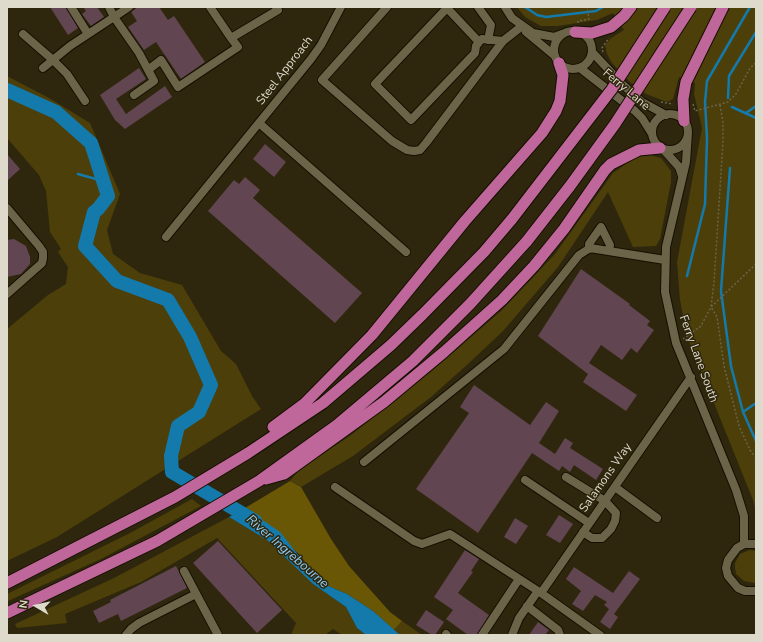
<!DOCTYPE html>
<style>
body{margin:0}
#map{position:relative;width:763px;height:642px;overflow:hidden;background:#2e270d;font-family:"Nunito Sans",sans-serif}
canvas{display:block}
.frame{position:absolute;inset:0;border:8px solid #dfdbcc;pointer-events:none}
.north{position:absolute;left:16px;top:586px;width:40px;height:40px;-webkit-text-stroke:3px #2e270d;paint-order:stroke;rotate:279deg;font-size:11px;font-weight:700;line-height:16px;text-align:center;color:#dfdbcc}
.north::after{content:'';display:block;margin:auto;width:14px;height:18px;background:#dfdbcc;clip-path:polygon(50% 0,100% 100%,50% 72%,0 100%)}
</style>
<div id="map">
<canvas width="763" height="642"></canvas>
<div class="frame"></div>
<div class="north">N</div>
</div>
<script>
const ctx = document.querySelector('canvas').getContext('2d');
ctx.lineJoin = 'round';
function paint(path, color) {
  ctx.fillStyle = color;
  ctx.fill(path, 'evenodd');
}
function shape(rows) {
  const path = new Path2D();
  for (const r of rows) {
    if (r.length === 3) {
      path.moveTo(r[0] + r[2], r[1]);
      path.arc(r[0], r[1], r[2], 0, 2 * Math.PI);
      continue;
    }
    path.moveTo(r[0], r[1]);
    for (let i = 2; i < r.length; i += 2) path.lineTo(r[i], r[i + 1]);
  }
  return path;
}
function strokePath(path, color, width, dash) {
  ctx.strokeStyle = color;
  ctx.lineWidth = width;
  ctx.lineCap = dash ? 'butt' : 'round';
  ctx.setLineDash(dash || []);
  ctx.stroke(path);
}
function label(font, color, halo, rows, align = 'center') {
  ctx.font = font + ' "Nunito Sans",sans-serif';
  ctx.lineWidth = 3;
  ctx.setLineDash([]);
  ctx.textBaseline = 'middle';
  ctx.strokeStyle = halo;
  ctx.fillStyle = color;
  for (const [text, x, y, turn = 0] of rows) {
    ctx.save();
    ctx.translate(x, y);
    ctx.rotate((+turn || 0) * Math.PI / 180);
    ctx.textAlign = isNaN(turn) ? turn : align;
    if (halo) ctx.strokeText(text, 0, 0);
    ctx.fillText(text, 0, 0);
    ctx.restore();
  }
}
paint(shape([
 [517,7,756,7,756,513,753,500,687,336,680,300,677,262,702,128,694,94,695,83,679,77,673,99,667,102,646,94,630,82,612,63,607,54,605,45,611,38,624,30,613,13,597,20,558,26,541,26,525,17],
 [7,76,49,98,90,123,120,194,107,230,113,254,140,273,182,285,221,351,236,364,252,396,261,409,57,537,7,561,7,329,48,295,66,284,68,267,58,252,61,249,50,232,46,191,39,175,7,138],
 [649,155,661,158,671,171,671,182,660,239,656,246,633,247,608,192,558,267,503,331,468,364,431,397,353,456,301,487,290,481,299,470,351,435,434,369,502,310,555,254,613,173,636,157],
 [192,499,201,506,101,559,8,601,7,604,7,594,130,533],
 [229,517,267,540,313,584,346,607,357,628,366,635,342,635,333,629,325,635,291,635,296,623,217,538,141,582,65,614,67,623,17,628,15,624,114,578],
 [750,550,756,551,756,582,754,583,744,581,736,574,735,568,735,563,740,554],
 [402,621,422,635,400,635,394,630]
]), '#4c3f09');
paint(shape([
 [290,481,301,487,331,539,349,566,390,612,402,621,394,630,373,611,347,594,326,585,315,576,300,555,250,510,245,508]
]), '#695706');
paint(shape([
 [245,508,280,532,315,576,326,585,347,594,373,611,400,635,366,635,357,628,346,607,313,584,267,540,229,517]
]), '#147aac');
strokePath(shape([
 [525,7,537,15,546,17,596,11,603,7],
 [728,98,729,76,756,32],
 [732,107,756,118],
 [746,113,756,106],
 [730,168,721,291,731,366,743,412,756,441],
 [78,174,103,181],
 [687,276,705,204,707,138,705,102,707,81,750,7],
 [743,412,756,403]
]), '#147aac', 2.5);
strokePath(shape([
 [7,90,56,112,91,143,108,196,98,209,94,212,85,246,117,281,168,300,190,337,211,385,199,412,178,426,171,456,172,472,255,521]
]), '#147aac', 14);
paint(shape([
 [50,7,66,7,78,28,68,35],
 [83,7,97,7,104,17,91,26,82,14,86,11],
 [138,7,159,7,168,20,174,16,205,62,181,79,156,42,144,50,128,27,137,21,131,12],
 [139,68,146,79,116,99,126,114,165,86,172,97,125,129,115,120,100,95],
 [265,144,286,162,274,177,253,159],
 [7,154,20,169,7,181],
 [245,177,260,190,253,198,362,293,335,323,208,211,234,180,239,184],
 [14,239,26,246,30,257,30,264,21,274,7,277,7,240],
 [581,269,630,304,629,305,650,321,647,325,654,330,637,353,631,348,622,360,601,345,589,363,637,395,626,411,583,382,588,374,538,336],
 [474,385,530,425,546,402,559,411,539,443,555,454,565,438,573,443,570,448,603,469,596,480,574,465,570,472,562,466,559,471,532,453,478,533,416,489,469,413,460,407],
 [559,515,573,524,560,543,546,535],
 [515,518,528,526,516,544,504,537],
 [218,541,282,610,257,633,193,563],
 [465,550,479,559,471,571,473,572,458,593,489,615,477,635,468,635,446,619,453,610,434,597],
 [176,566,187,588,121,621,118,614,99,623,93,611,111,602,110,600],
 [574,567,613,593,629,571,640,579,614,614,618,617,610,629,600,622,609,609,604,605,607,602,595,595,583,611,572,604,581,591,566,579],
 [426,610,444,622,435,635,432,635,416,625],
 [538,622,549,630,545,635,529,635]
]), '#614551');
const minor = shape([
 [71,7,88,34],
 [129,7,114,17,139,53,154,81,134,95],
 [210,7,231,38,278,10,276,7],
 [387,7,322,80,392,141,407,150,414,151,420,150,426,143,503,41,522,26],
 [478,7,491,25,488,40],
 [505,7,512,18,533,33,554,37,562,34],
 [573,50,19],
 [526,32,555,56],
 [23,34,53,60,67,74,85,101],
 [479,42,447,8,375,84,411,120,475,53,476,46,479,42,482,39,503,41],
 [592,52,623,85,642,102,666,115],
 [43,68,70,46,114,17,109,7],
 [580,68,635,111,642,118,652,134],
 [148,70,161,60,178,87,238,47,231,38],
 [670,132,18],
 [259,123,406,252],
 [688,133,686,162,666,247,665,292,676,343,736,490,744,516,744,544],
 [663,149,679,167,682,176],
 [7,208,39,246,43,252,43,258,42,263,7,294],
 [166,237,311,59,321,45,341,7],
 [589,249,589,244,601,227,610,245,609,251],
 [364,462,504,349,579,255,590,248,665,260],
 [566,477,605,501,616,513,615,521,611,529,602,538,592,538,583,532],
 [525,480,589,523],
 [335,487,414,541,422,544,450,534,541,593,600,635],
 [615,487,657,518],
 [756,544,744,544,737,548,728,560,726,568,728,576,738,588,745,591,756,591],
 [184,571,218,635],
 [541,593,691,377],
 [527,606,558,630,560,635],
 [446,634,447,635],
 [126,635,131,629,139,623,196,594],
 [482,635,519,579],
 [512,635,519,618,538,591]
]);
const highway = shape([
 [575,32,592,33,611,27,624,16,631,7],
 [684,121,683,99,686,82,723,7],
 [273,427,304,404,372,335,465,221,542,133,556,111,560,101,563,75,559,63],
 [266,479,284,474,384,402,444,352,502,300,534,266,564,229,605,170,611,164,639,150,660,148],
 [7,583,175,497,248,453,323,403,391,345,423,314,484,252,512,219],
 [7,613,157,541,259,481,337,425,413,361,470,304,527,241]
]);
strokePath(minor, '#160f00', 10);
strokePath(highway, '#160f00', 13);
strokePath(shape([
 [578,23,578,21,589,19,587,7],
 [603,52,602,48,609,38],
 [661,102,673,104],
 [693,104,695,111,728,102,736,94,750,68,756,63],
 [720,105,723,123,723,142,714,282,711,307,717,317,724,366,739,426,751,452,756,457],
 [683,339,701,326,711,307,756,264]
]), '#6a644e', 1.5, [2, 2]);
strokePath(minor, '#6c6449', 8);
strokePath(highway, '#bf679b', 11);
const highwayBridge = shape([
 [512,219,612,89,665,7],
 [527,241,570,186,615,124,691,7]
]);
strokePath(highwayBridge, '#160f00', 13, []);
strokePath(highwayBridge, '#bf679b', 11);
label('12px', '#dfdbcc', '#2e270d', [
 ["Steel Approach",285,71,-52],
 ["Ferry Lane",626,90,40],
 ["Ferry Lane South",698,359,70],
 ["Salamons Way",606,478,-55]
]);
label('italic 13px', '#8ecdf7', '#2e270d', [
 ["River Ingrebourne",287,552,41]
]);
</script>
